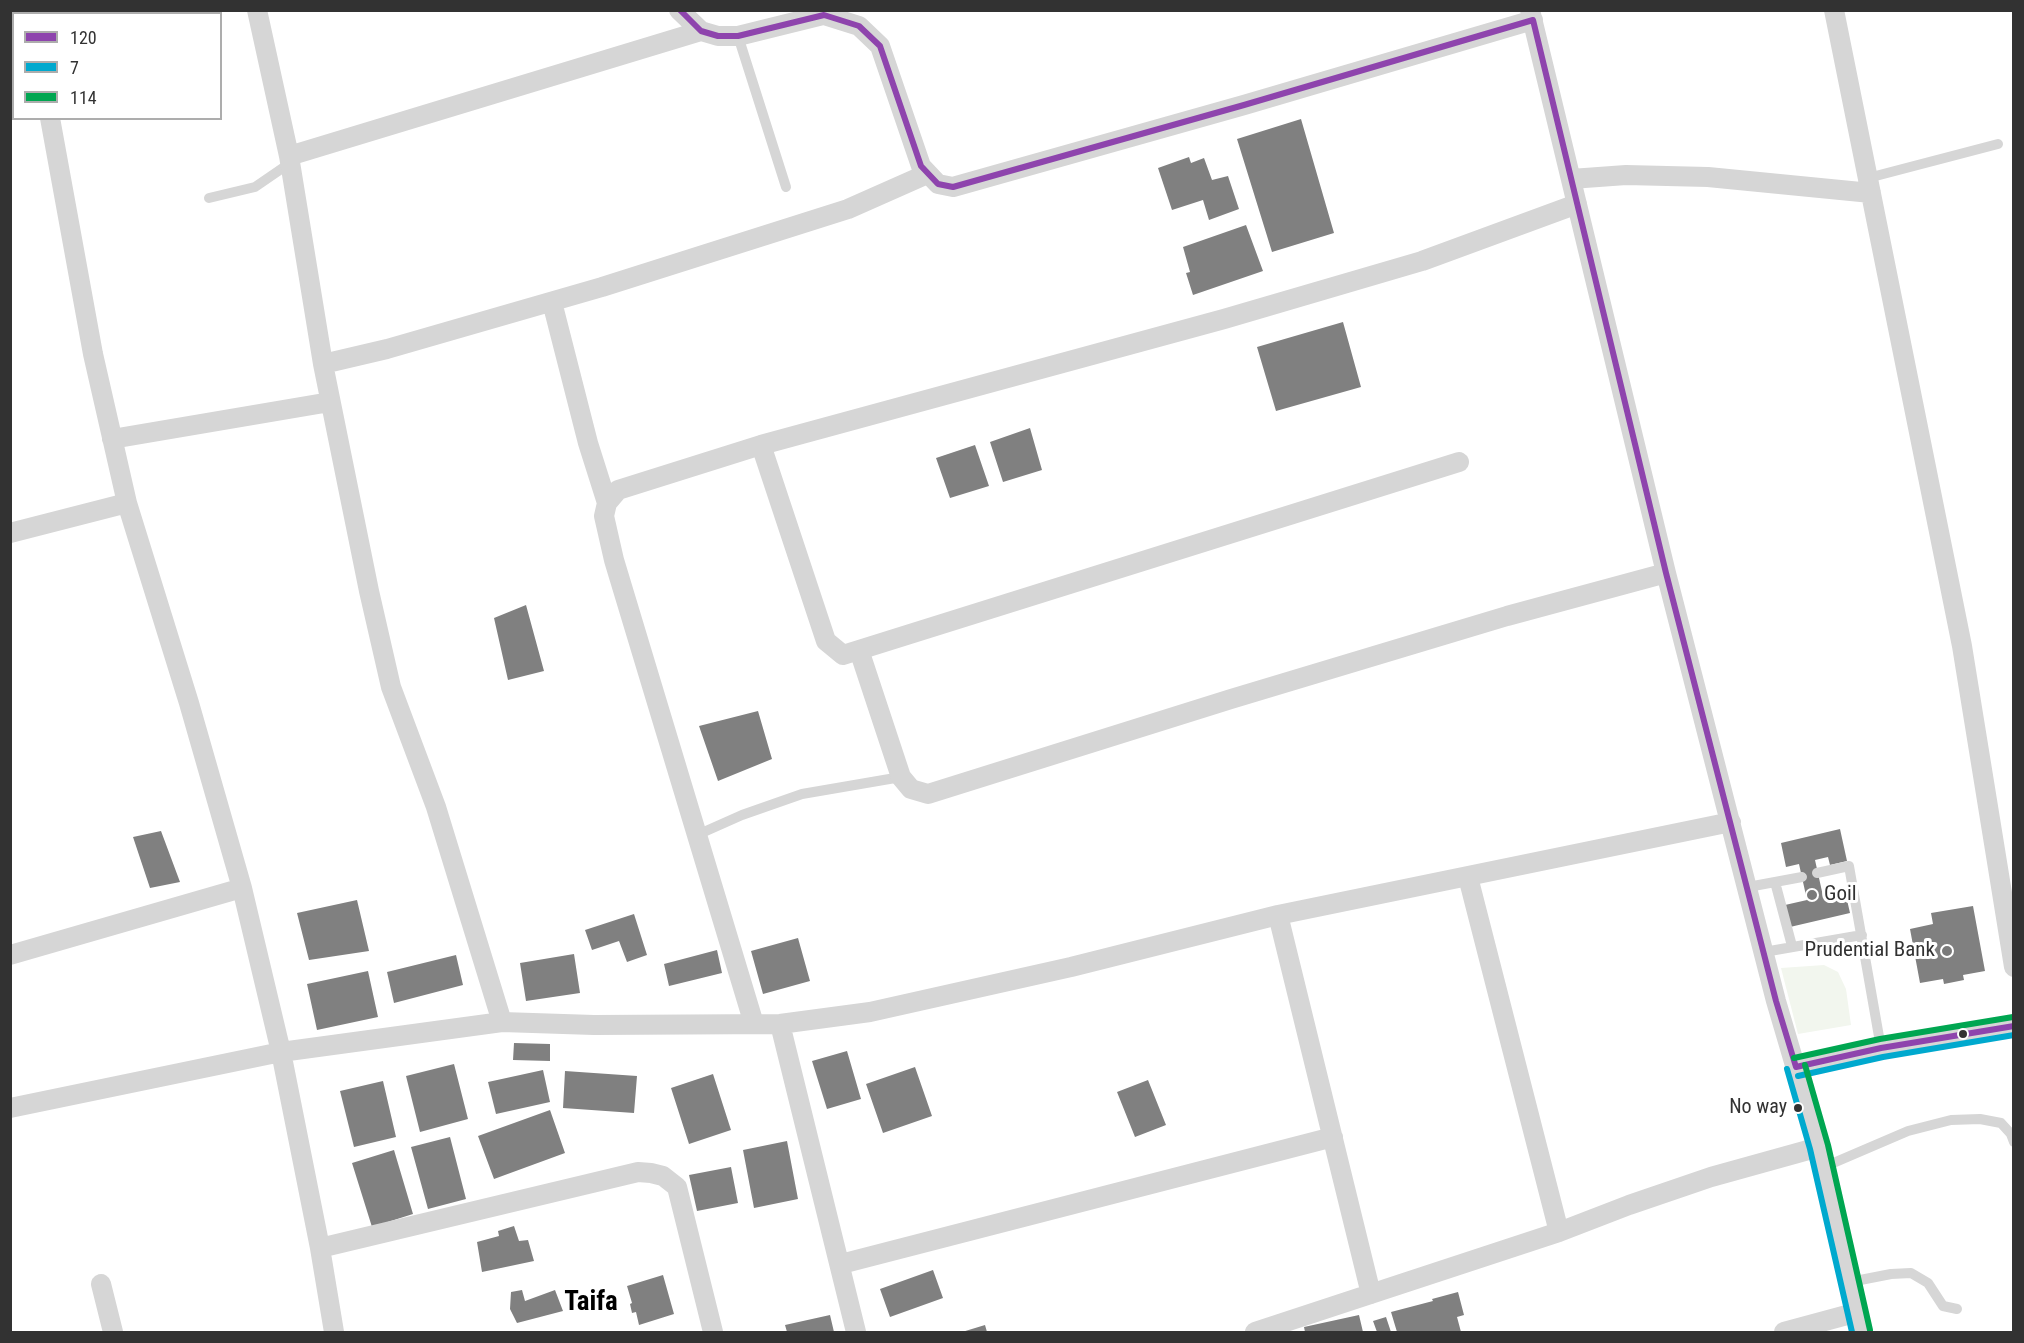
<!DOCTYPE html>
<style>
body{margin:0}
#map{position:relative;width:2024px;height:1343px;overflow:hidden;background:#fff;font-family:"Roboto Condensed",sans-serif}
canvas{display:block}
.frame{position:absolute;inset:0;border:12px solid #323232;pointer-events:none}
.legend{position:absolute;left:12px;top:12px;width:210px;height:108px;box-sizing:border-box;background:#fff;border:2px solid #adadad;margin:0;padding:8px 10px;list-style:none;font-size:18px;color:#323232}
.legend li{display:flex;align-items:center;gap:12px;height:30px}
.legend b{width:30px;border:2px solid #adadad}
</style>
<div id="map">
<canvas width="2024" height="1343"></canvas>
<div class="frame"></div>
<ul class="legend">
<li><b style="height:8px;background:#8e44ad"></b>120</li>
<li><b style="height:8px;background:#00a9ce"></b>7</li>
<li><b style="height:8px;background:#00a651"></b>114</li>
</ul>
</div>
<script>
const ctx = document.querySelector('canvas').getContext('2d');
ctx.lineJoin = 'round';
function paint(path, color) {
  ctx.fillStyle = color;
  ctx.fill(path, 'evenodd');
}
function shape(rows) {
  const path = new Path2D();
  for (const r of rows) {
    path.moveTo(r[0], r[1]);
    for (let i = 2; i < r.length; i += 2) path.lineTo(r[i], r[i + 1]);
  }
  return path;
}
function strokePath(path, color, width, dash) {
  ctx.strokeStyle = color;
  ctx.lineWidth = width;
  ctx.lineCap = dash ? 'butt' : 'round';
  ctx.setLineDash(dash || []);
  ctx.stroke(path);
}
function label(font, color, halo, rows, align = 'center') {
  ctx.font = font + ' "Roboto Condensed",sans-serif';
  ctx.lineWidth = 6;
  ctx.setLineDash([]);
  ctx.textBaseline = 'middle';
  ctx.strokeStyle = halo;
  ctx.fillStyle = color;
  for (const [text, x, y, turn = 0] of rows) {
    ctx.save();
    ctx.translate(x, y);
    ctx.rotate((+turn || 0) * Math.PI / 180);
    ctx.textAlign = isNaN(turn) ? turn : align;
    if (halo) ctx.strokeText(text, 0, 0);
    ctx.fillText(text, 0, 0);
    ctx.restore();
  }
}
paint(shape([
 [1824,965,1838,972,1846,989,1851,1025,1798,1034,1781,968]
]), '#f2f6ee');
paint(shape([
 [1301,119,1334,233,1272,252,1237,139],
 [1189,157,1191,163,1204,158,1212,180,1228,176,1239,209,1209,220,1203,200,1172,210,1158,168],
 [1246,225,1263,271,1193,295,1186,273,1190,272,1183,247],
 [1343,322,1361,387,1276,411,1257,347],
 [1030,428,1042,470,1003,482,990,442],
 [975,445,989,486,950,498,936,458],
 [526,605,544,671,508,680,494,618],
 [758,711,772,759,718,781,699,726],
 [1840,829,1847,861,1830,865,1828,857,1815,860,1823,896,1845,891,1850,913,1790,927,1785,905,1807,900,1799,864,1786,867,1781,843],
 [161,831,180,882,150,888,133,837],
 [357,900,369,951,309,960,297,913],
 [1973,906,1985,971,1963,975,1964,980,1944,984,1943,979,1920,983,1910,929,1933,924,1931,913],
 [634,914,647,955,627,962,619,941,592,950,585,930],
 [798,938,810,981,763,994,751,951],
 [717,950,722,973,669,986,664,964],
 [574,954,580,993,526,1001,520,963],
 [456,955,463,985,394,1003,387,972],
 [368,971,378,1017,317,1030,307,984],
 [514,1043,550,1044,550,1061,513,1060],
 [847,1051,861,1099,827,1109,812,1061],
 [454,1064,468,1119,420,1132,406,1076],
 [915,1067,932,1116,883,1133,866,1084],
 [543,1070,550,1102,496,1114,488,1082],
 [565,1071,637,1076,634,1113,563,1108],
 [713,1074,731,1130,689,1144,671,1088],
 [1148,1080,1166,1125,1135,1137,1117,1092],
 [383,1081,396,1137,354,1147,340,1091],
 [550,1110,565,1153,494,1179,478,1136],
 [450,1137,466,1199,428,1209,411,1147],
 [787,1141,798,1199,754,1208,743,1150],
 [394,1150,413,1214,372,1227,352,1163],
 [731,1167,738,1203,697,1211,689,1175],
 [514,1226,519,1241,528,1240,534,1261,482,1272,477,1242,499,1236,498,1231],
 [933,1270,943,1298,890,1317,880,1289],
 [663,1275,674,1314,639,1325,636,1312,632,1313,630,1304,632,1303,627,1286],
 [522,1290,525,1301,555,1290,563,1311,517,1323,510,1309,511,1292],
 [1458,1292,1464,1315,1457,1317,1461,1332,1397,1332,1391,1312,1433,1301,1432,1299],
 [830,1315,834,1332,787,1332,785,1325],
 [1359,1315,1363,1332,1305,1332,1304,1327],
 [1386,1317,1391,1332,1377,1332,1373,1321],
 [985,1325,987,1332,962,1332]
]), '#808080');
strokePath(shape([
 [738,36,786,187],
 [1868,178,1998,144],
 [209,198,255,187,290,163],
 [697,835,742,815,802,794,901,777],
 [1817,873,1849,866,1881,1048],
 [1775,882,1792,946],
 [1748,887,1802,877],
 [1764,952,1862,935],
 [1824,1167,1908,1131,1951,1120,1980,1119,2001,1123,2011,1134,2014,1142],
 [1850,1282,1891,1274,1911,1273,1928,1283,1943,1306,1957,1309]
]), '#d6d6d6', 10);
strokePath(shape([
 [26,10,27,14],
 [257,10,289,156,323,364,369,591,391,687,436,807,502,1022],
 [679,10,701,31],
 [1530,10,1666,573,1776,1001,1819,1147,1861,1332],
 [1834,10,1962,646,2014,967],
 [824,15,859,26,880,46,921,166,938,184,953,187,1244,105,1533,20],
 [50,118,93,354,127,503,189,703,242,888,281,1052,320,1248,334,1332],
 [289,156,701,31,718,36,738,36,835,12],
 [1571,179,1626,175,1708,177,1871,193],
 [552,302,588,443,607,503],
 [323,364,387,349,602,287,848,209,927,174],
 [112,439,330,402],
 [761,445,826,641,843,655,1459,462],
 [10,533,127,503],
 [859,650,901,777,911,789,928,794,1231,699,1507,616,1666,573],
 [1468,877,1559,1232],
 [1278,915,1371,1294],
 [10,955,242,888],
 [754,1024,614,560,604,516,607,503,618,490,761,445,1224,319,1422,261,1577,204],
 [780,1024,856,1332],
 [1796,1067,1881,1048,2014,1026],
 [10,1108,281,1052,502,1022,594,1025,780,1024,870,1012,1071,967,1278,915,1731,822],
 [320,1248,638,1172,651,1173,663,1176,677,1187,713,1332],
 [841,1264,1333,1137],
 [101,1284,113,1332],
 [1255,1332,1559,1232,1629,1205,1711,1177,1819,1147],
 [1784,1332,1858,1312]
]), '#d6d6d6', 20);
strokePath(shape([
 [680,10,701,31,718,36,738,36,824,15,859,26,880,46,921,166,938,184,953,187,1244,105,1533,20,1666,573,1776,1001,1796,1067,1881,1048,2014,1026]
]), '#8e44ad', 6);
strokePath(shape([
 [1787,1069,1810,1149,1852,1332],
 [1798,1076,1883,1057,2014,1035]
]), '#00a9ce', 6);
strokePath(shape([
 [1794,1058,1880,1039,2013,1017],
 [1805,1065,1828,1145,1870,1330]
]), '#00a651', 6);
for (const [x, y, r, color] of [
 [1812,895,6,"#7a7a7a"],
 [1947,951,6,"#7a7a7a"],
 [1963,1034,5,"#323232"],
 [1798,1108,5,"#323232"]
]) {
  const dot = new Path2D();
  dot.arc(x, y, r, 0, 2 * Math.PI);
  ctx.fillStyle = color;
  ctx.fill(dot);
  strokePath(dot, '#fff', 2);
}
label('20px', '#323232', '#fff', [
 ["No way",1787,1108]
], 'right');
label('21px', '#323232', '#fff', [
 ["Goil",1824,895],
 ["Prudential Bank",1935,951,"right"]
], 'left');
label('bold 27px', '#000', '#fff', [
 ["Taifa",591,1303]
]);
</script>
